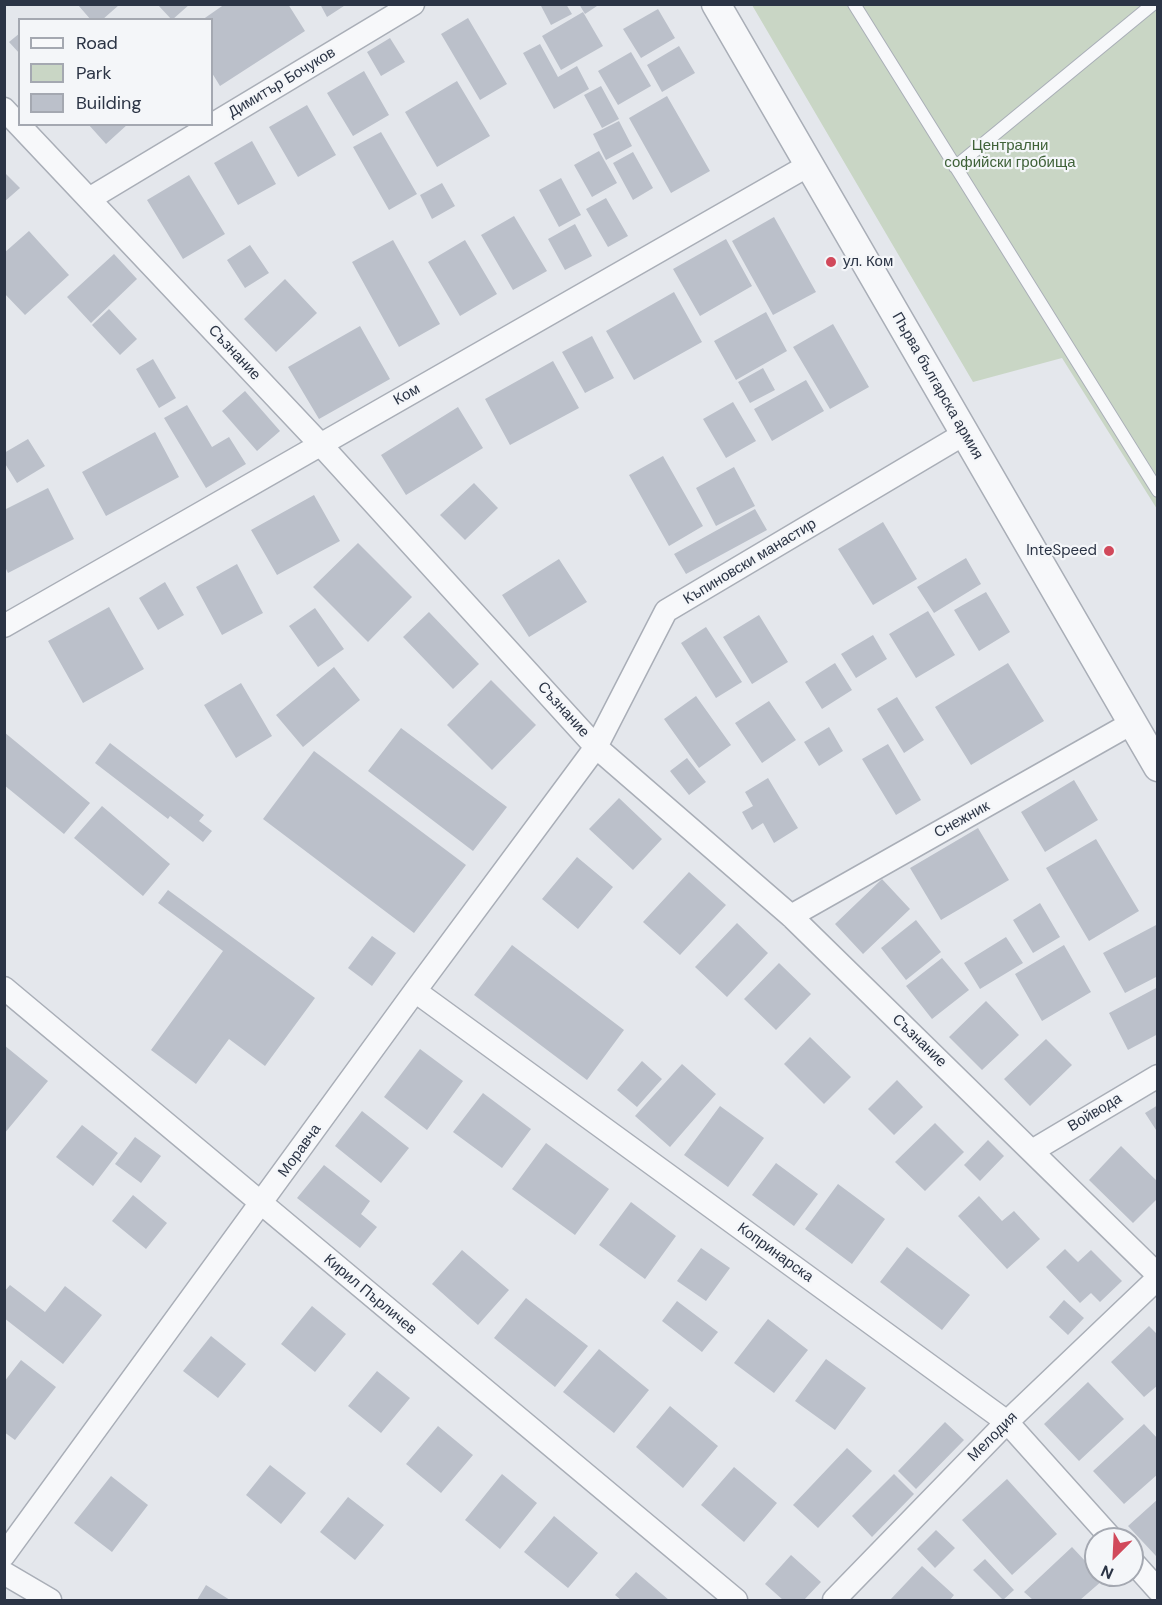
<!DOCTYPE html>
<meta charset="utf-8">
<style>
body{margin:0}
#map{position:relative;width:1162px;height:1605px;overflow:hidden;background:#e4e7ec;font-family:"DM Sans",sans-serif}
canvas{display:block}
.frame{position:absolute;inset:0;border:6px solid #2b3445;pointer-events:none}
.legend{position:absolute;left:18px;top:18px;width:195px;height:108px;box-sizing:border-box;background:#f4f6f9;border:2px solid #a4a8b1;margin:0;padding:8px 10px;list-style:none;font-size:18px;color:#2b3445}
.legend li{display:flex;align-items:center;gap:12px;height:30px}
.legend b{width:30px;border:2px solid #a4a8b1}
.north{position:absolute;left:1084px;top:1527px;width:60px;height:60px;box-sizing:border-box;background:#f4f6f9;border:2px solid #a4a8b1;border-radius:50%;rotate:204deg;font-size:16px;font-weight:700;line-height:24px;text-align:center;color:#2b3445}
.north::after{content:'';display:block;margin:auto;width:21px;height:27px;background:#d1495b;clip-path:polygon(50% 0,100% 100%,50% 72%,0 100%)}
</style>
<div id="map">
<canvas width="1162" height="1605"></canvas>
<div class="frame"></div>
<ul class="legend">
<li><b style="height:8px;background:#f7f8fa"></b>Road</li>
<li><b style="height:16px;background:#c9d6c5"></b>Park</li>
<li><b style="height:16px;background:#bbc0ca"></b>Building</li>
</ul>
<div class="north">N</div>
</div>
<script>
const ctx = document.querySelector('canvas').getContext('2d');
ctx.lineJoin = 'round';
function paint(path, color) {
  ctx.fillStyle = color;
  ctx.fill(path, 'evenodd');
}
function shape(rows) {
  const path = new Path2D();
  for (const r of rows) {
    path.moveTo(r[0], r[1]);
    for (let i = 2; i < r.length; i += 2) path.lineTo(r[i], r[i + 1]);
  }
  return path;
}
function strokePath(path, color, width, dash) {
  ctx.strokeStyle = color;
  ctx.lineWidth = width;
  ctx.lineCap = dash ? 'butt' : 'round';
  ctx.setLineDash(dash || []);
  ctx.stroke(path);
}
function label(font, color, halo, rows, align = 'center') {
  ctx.font = font + ' "DM Sans",sans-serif';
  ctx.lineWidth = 4.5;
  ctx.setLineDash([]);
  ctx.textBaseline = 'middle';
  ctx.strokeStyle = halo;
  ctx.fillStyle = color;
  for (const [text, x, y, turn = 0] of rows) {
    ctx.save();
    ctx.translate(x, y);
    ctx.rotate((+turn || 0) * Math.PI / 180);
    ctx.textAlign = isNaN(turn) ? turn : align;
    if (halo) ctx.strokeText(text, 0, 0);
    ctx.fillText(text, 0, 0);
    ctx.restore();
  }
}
paint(shape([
 [752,5,1157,5,1157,509,1062,358,973,382]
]), '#c9d6c5');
paint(shape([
 [157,4,190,4,172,20],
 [225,4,288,4,305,31,220,86,212,73,212,20,202,20],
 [320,4,347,4,327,17],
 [540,4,566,4,572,14,551,25],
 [579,4,600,4,585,14],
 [78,5,119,5,102,20,91,20],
 [658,9,675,38,641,58,623,29],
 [583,12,603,46,561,70,542,36],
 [468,18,507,84,480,100,441,34],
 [20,33,20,54,9,42],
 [390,38,405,62,381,76,367,52],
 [540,44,558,77,577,66,589,89,554,109,523,53],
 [679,46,695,73,662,92,647,65],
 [631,52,651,86,618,105,598,71],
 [364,71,389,115,353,136,327,93],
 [457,81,490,136,437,167,405,112],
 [601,86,619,119,602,128,584,95],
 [667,96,710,171,671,193,629,118],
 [307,105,336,155,298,177,269,127],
 [619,121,632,146,606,160,593,134],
 [88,124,128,124,106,144],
 [381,132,417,194,389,210,353,147],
 [252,141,276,184,238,205,214,163],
 [599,151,617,183,592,197,574,165],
 [633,152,653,188,633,200,613,163],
 [4,172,20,188,4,202],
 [189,175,225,234,183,259,147,200],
 [561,178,581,215,559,227,539,190],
 [442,183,455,206,432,219,420,195],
 [606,198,628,236,608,247,586,209],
 [514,216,547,271,513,290,481,235],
 [774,217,816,292,773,315,732,241],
 [575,224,592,256,565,270,548,239],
 [29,231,69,275,25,315,4,293,4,253],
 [726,239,752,286,700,316,673,269],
 [393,240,440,324,399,347,352,262],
 [465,240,497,294,460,316,428,262],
 [250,245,269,273,245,288,227,260],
 [114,254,137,279,91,323,67,297],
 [285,279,317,313,276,352,244,319],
 [674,292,702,342,634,380,606,331],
 [109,309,137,339,120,355,92,325],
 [766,312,787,351,736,380,714,341],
 [833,324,869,387,830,409,793,347],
 [360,326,390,379,319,419,288,367],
 [592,336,614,378,585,393,562,352],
 [153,359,176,398,159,408,136,369],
 [553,361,579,408,510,445,485,399],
 [763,368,775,390,750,403,738,382],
 [806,380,824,411,772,441,754,409],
 [245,391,280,431,257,451,222,411],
 [733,402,756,441,726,458,703,419],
 [187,405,212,447,229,437,246,464,206,488,164,418],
 [458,407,483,448,406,495,381,455],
 [155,432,179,477,106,516,82,472],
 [28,439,45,466,17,483,4,462,4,453],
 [663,456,703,526,669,546,629,475],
 [734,467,755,506,716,526,696,488],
 [474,483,498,508,465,540,440,515],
 [48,488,74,539,8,573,4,565,4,510],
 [314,495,340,541,277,575,251,530],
 [755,509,767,530,686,574,674,554],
 [883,522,917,579,873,605,838,549],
 [358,543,412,597,368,642,313,587],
 [966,558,981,584,934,613,917,587],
 [559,559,587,602,529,637,502,595],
 [237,564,263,613,222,635,196,587],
 [165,582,184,615,158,630,139,598],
 [986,592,1010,632,979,651,954,610],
 [109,607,144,669,83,703,48,641],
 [315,608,344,649,318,667,289,626],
 [928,611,955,655,916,678,889,634],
 [429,612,479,664,453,689,403,637],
 [759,615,788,662,752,684,723,637],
 [706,627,742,682,716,698,681,643],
 [873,635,887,659,856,678,841,654],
 [835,663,852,690,822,709,805,682],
 [1008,663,1044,721,971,765,935,707],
 [334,667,360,700,303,747,276,715],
 [491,680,536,725,492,770,447,725],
 [241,683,272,736,236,758,204,705],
 [696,696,731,745,699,768,664,719],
 [897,697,924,740,904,753,877,709],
 [769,701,796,740,762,763,735,723],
 [829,727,843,751,819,766,804,742],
 [401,728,507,807,473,851,368,771],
 [4,732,90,803,64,834,4,785],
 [110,743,204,815,199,821,212,831,203,842,170,816,168,819,95,763],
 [888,744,921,800,896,815,862,759],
 [314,751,466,865,414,933,263,819],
 [687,758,706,782,689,795,670,771],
 [768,778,798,828,774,843,763,823,752,830,742,812,753,806,745,792],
 [1074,780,1098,820,1045,852,1021,812],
 [619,798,662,839,633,870,589,829],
 [102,806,170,864,143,896,74,838],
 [978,828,1009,880,941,920,910,868],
 [1096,839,1139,911,1089,941,1046,868],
 [577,857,613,887,578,929,542,899],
 [689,872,726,905,680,955,643,922],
 [882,879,910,909,863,954,835,924],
 [168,890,315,998,265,1066,229,1039,196,1084,151,1050,223,951,158,903],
 [1040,903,1060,937,1033,953,1013,920],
 [916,920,941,952,906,980,881,948],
 [737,923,768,953,727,997,695,967],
 [1158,924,1158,976,1125,993,1103,953],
 [372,936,396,953,372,986,348,968],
 [1006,937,1023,963,980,989,964,963],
 [512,945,624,1030,587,1080,474,995],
 [1064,945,1091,992,1042,1021,1015,974],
 [942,958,969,990,932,1019,906,986],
 [779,963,811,994,776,1030,744,999],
 [1158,987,1158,1034,1128,1050,1109,1013],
 [986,1001,1019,1035,982,1070,949,1037],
 [810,1037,851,1077,824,1104,784,1064],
 [1046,1039,1072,1065,1030,1106,1004,1079],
 [4,1045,48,1081,4,1134],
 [420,1049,463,1081,427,1130,384,1097],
 [642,1061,662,1079,637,1107,617,1090],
 [682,1064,716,1094,670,1147,635,1116],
 [897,1080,923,1107,894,1135,868,1109],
 [483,1093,531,1129,502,1168,453,1132],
 [1158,1105,1158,1133,1145,1113],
 [720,1106,764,1138,728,1187,684,1155],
 [362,1111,409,1148,381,1183,335,1146],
 [935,1123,964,1152,925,1191,895,1162],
 [82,1125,118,1153,93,1186,56,1157],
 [135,1137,161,1156,141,1183,115,1164],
 [988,1140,1004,1156,980,1181,964,1165],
 [546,1143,609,1189,575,1235,512,1189],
 [1121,1146,1158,1182,1158,1198,1133,1223,1089,1180],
 [776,1163,818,1194,794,1226,752,1195],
 [324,1165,370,1201,361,1214,377,1227,360,1248,297,1198],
 [838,1184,885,1219,852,1264,805,1229],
 [133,1195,167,1223,146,1249,112,1221],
 [979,1196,1002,1221,1014,1211,1040,1239,1007,1269,958,1216],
 [631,1202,676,1236,645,1279,599,1245],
 [907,1247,970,1295,942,1330,880,1282],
 [701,1248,730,1268,706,1301,677,1281],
 [1065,1249,1078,1262,1091,1250,1122,1281,1100,1302,1091,1293,1080,1303,1046,1267],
 [462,1250,509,1290,478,1325,432,1284],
 [10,1285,45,1312,65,1286,102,1315,63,1364,4,1318,4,1292],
 [526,1298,588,1346,555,1387,494,1338],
 [1064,1300,1084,1318,1068,1335,1049,1317],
 [677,1301,718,1332,702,1352,662,1321],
 [312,1306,346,1334,315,1372,281,1344],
 [768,1319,808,1350,774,1393,734,1363],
 [1149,1326,1158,1335,1158,1385,1144,1397,1111,1362],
 [211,1336,246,1364,218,1398,183,1371],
 [599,1349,649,1390,614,1433,563,1392],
 [826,1359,866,1388,835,1430,795,1401],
 [21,1360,56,1387,15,1440,4,1432,4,1382],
 [377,1371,410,1398,381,1433,348,1406],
 [1088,1382,1124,1419,1079,1461,1044,1424],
 [670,1406,718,1446,683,1488,636,1447],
 [945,1422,964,1440,916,1489,898,1471],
 [1144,1424,1158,1439,1158,1474,1124,1504,1093,1471],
 [438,1426,473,1455,441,1493,406,1464],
 [847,1448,872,1471,818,1528,793,1505],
 [270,1465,306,1493,281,1524,246,1495],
 [734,1467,777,1503,744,1542,701,1505],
 [502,1474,537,1503,500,1549,465,1520],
 [894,1474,914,1494,872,1537,852,1516],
 [111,1476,148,1505,112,1552,74,1523],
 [1007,1479,1057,1534,1012,1575,962,1520],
 [348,1497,384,1525,355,1560,320,1532],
 [1158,1499,1158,1555,1156,1556,1128,1526],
 [554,1516,598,1553,568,1588,524,1552],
 [936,1530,955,1548,935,1568,917,1549],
 [1072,1547,1103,1580,1080,1600,1033,1600,1024,1592],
 [791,1555,821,1582,804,1600,783,1600,765,1584],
 [985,1559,1014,1590,1003,1600,973,1570],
 [922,1566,954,1595,950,1600,890,1600],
 [636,1572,669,1600,621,1600,615,1595],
 [206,1585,230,1600,197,1600]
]), '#bbc0ca');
const service = shape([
 [854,4,1158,491],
 [955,167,1153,4]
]);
const minor = shape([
 [4,109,321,445,596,747,791,916,1158,1275],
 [89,199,413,4],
 [4,626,809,165],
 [791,916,1132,723],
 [4,988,736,1600],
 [415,991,1007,1422,1112,1539],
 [1032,1151,1158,1076],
 [4,1555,415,991,596,747,666,611,964,434],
 [1132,1561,1158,1590],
 [4,1573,50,1600],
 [834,1600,1007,1422,1158,1278]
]);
const tertiary = shape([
 [716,4,1158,767]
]);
strokePath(service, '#a9aeb7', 14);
strokePath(minor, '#a9aeb7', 25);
strokePath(tertiary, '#a9aeb7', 31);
strokePath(service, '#f7f8fa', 12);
strokePath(minor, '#f7f8fa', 22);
strokePath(tertiary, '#f7f8fa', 28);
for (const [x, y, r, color] of [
 [831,262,6,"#d1495b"],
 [1109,551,6,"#d1495b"]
]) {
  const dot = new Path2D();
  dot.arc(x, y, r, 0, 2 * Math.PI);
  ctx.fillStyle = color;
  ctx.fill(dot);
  strokePath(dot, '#f4f6f9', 2);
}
label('15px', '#2b3445', '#f4f6f9', [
 ["Димитър Бочуков",282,83,-31],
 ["Съзнание",234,353,47],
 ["Първа българска армия",937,386,60],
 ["Ком",407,395,-30],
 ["Къпиновски манастир",750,562,-31],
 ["Съзнание",563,710,48],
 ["Снежник",962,820,-29],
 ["Съзнание",919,1041,44],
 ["Войвода",1095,1113,-31],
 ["Моравча",300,1151,-54],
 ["Копринарска",775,1253,36],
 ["Кирил Пърличев",370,1295,40],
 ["Мелодия",993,1437,-45]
]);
label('15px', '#3f6138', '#f4f6f9', [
 ["Централни",1010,146],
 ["софийски гробища",1010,163]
]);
label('15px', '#2b3445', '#f4f6f9', [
 ["ул. Ком",843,262],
 ["InteSpeed",1097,551,"right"]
], 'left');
</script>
